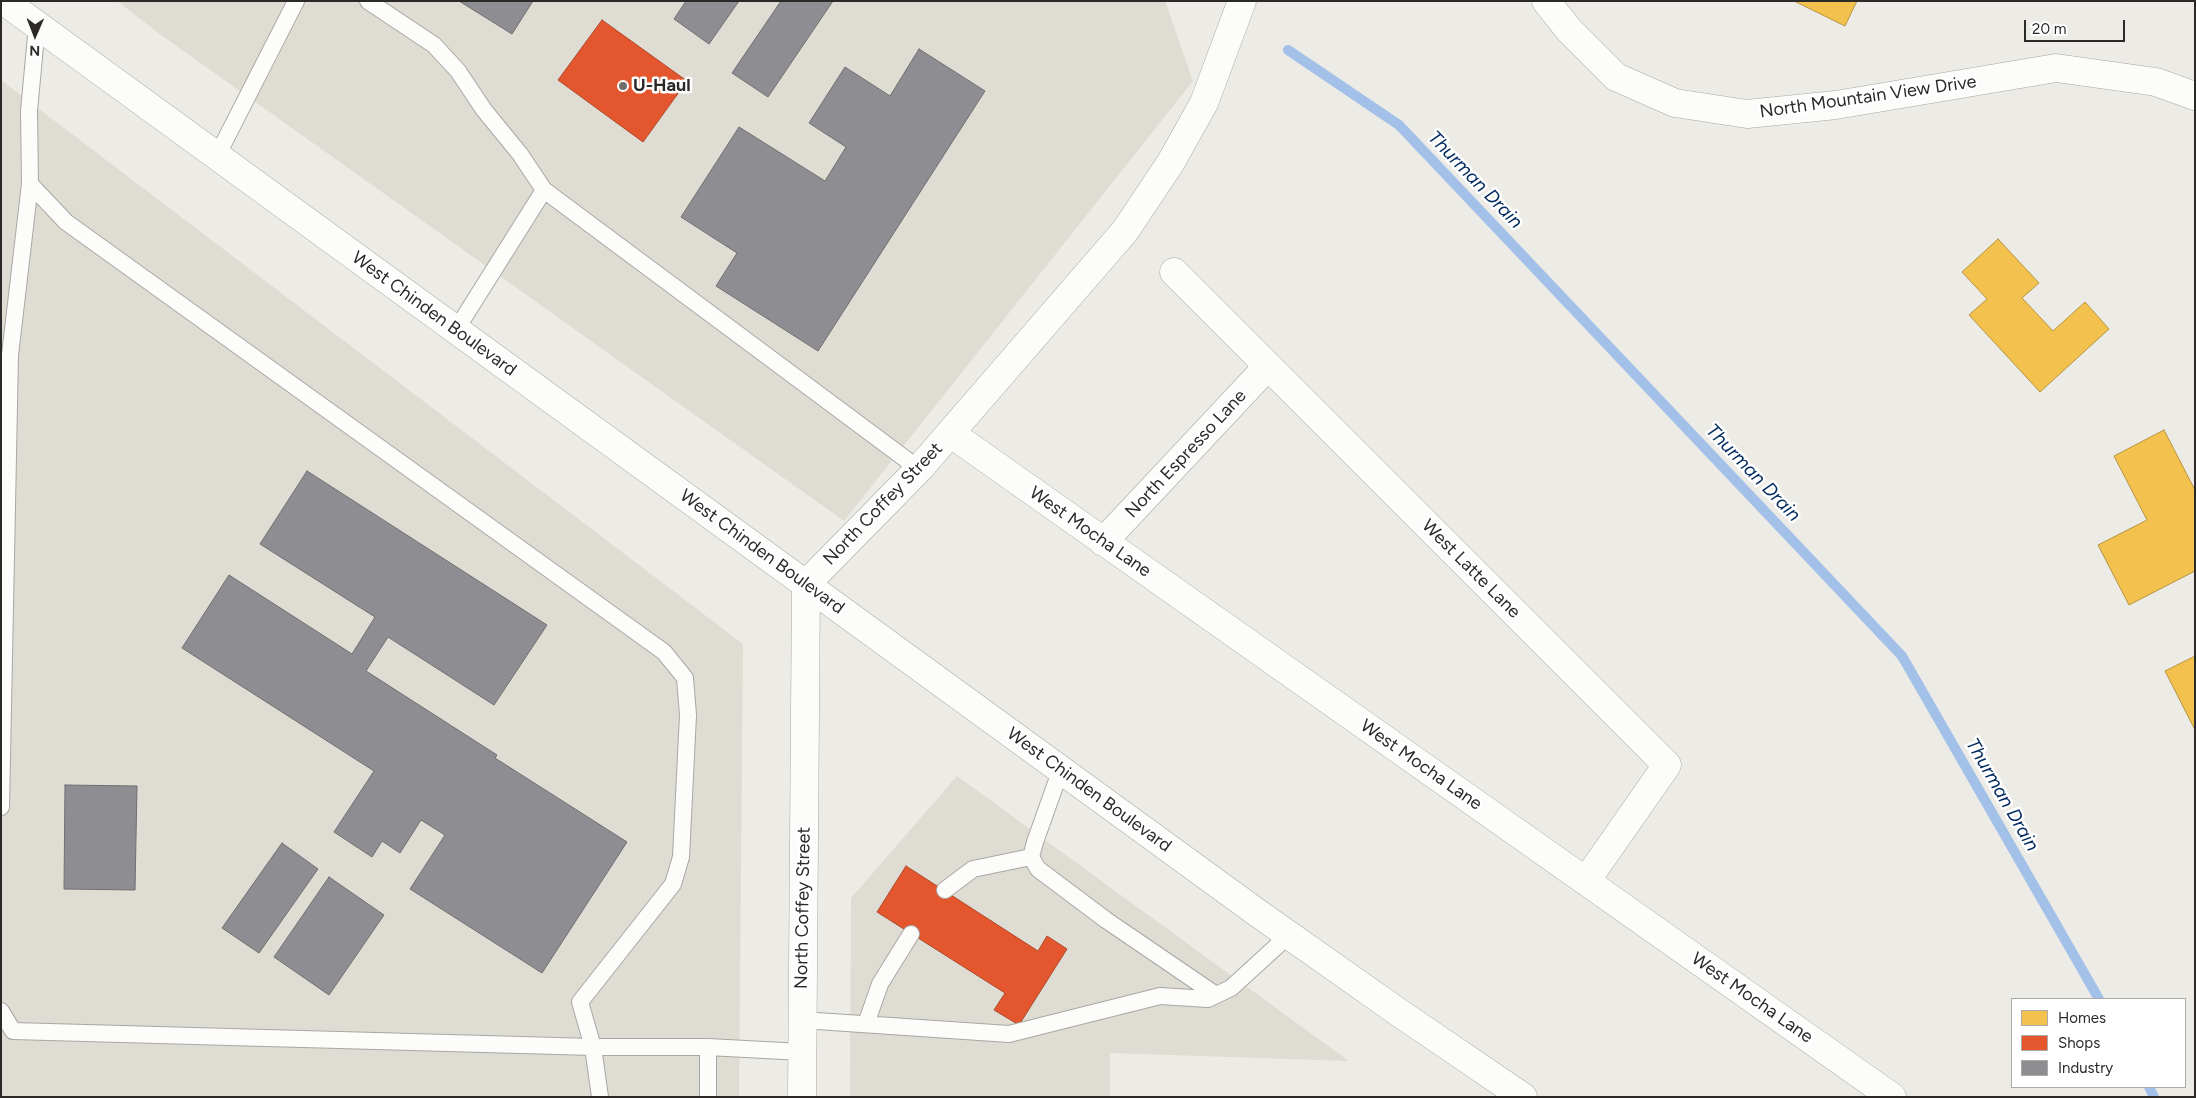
<!DOCTYPE html>
<style>
body{margin:0}
#map{position:relative;width:2196px;height:1098px;overflow:hidden;background:#ecebe6;font-family:Figtree,sans-serif}
canvas{display:block}
.frame{position:absolute;inset:0;border:2px solid #2b2a28;pointer-events:none}
.legend{position:absolute;left:2011px;top:998px;width:175px;height:90px;box-sizing:border-box;background:#fff;border:1px solid #aaaaa9;margin:0;padding:6px 9px;list-style:none;font-size:15px;color:#2b2a28}
.legend li{display:flex;align-items:center;gap:10px;height:25px}
.legend b{width:25px;border:1px solid #aaaaa9}
.north{position:absolute;left:10px;top:10px;width:50px;height:50px;-webkit-text-stroke:4px #fff;paint-order:stroke;rotate:181deg;font-size:14px;font-weight:700;line-height:20px;text-align:center;color:#2b2a28}
.north::after{content:'';display:block;margin:auto;width:18px;height:22px;background:#2b2a28;clip-path:polygon(50% 0,100% 100%,50% 72%,0 100%)}
.scale{position:absolute;left:2024px;top:20px;width:101px;height:22px;box-sizing:border-box;border:2px solid #2b2a28;border-top:0;padding-left:6px;font-size:15px;line-height:18px;white-space:nowrap;color:#2b2a28;-webkit-text-stroke:4px #fff;paint-order:stroke}
</style>
<div id="map">
<canvas width="2196" height="1098"></canvas>
<div class="frame"></div>
<ul class="legend">
<li><b style="height:14px;background:#f2c14e"></b>Homes</li>
<li><b style="height:14px;background:#e4572e"></b>Shops</li>
<li><b style="height:14px;background:#8d8d92"></b>Industry</li>
</ul>
<div class="north">N</div>
<div class="scale">20 m</div>
</div>
<script>
const ctx = document.querySelector('canvas').getContext('2d');
ctx.lineJoin = 'round';
function paint(path, color) {
  ctx.fillStyle = color;
  ctx.fill(path, 'evenodd');
}
function shape(rows) {
  const path = new Path2D();
  for (const r of rows) {
    path.moveTo(r[0], r[1]);
    for (let i = 2; i < r.length; i += 2) path.lineTo(r[i], r[i + 1]);
  }
  return path;
}
function strokePath(path, color, width, dash) {
  ctx.strokeStyle = color;
  ctx.lineWidth = width;
  ctx.lineCap = dash ? 'butt' : 'round';
  ctx.setLineDash(dash || []);
  ctx.stroke(path);
}
function label(font, color, halo, rows, align = 'center') {
  ctx.font = font + ' Figtree,sans-serif';
  ctx.lineWidth = 5;
  ctx.setLineDash([]);
  ctx.textBaseline = 'middle';
  ctx.strokeStyle = halo;
  ctx.fillStyle = color;
  for (const [text, x, y, turn = 0] of rows) {
    ctx.save();
    ctx.translate(x, y);
    ctx.rotate((+turn || 0) * Math.PI / 180);
    ctx.textAlign = isNaN(turn) ? turn : align;
    if (halo) ctx.strokeText(text, 0, 0);
    ctx.fillText(text, 0, 0);
    ctx.restore();
  }
}
paint(shape([
 [117,1,1165,1,1193,81,844,521,157,32],
 [1,80,743,644,739,1097,1,1097],
 [957,776,1349,1061,1110,1053,1110,1097,850,1097,851,898]
]), '#dfddd3');
const homes = shape([
 [1794,1,1857,1,1845,26,1794,1],
 [1998,239,2039,283,2022,298,2053,331,2085,302,2109,329,2040,392,1969,315,1987,299,1962,272,1998,239],
 [2164,430,2195,490,2195,571,2129,605,2098,545,2147,520,2114,456,2164,430],
 [2195,656,2195,730,2165,671,2195,656]
]);
paint(homes, '#f2c14e');
strokePath(homes, '#b69443', 1);
const shops = shape([
 [602,20,687,81,643,142,558,80,602,20],
 [906,866,1038,951,1047,936,1067,949,1019,1025,994,1010,1005,993,877,912,906,866]
]);
paint(shops, '#e4572e');
strokePath(shops, '#ac4a2c', 1);
const industry = shape([
 [459,1,533,1,512,34,459,1],
 [686,1,739,1,709,44,674,19,686,1],
 [781,1,833,1,768,97,732,73,781,1],
 [919,49,985,91,818,351,716,286,737,253,681,217,739,127,825,181,846,147,809,123,845,67,890,96,919,49],
 [307,471,547,625,494,705,388,637,366,671,497,755,495,758,627,842,542,973,410,889,445,835,421,820,400,853,382,841,372,857,334,832,374,771,182,648,229,575,352,654,375,617,260,544,307,471],
 [65,785,137,786,135,890,64,889,65,785],
 [282,843,318,869,259,953,222,928,282,843],
 [329,877,384,915,329,995,274,957,329,877]
]);
paint(industry, '#8d8d92');
strokePath(industry, '#706f72', 1);
strokePath(shape([
 [1288,50,1399,125,1902,656,2099,999],
 [2149,1087,2154,1097]
]), '#a3c1e8', 10);
const lane = shape([
 [368,1,434,45,458,71,484,110,520,154,544,190,919,469],
 [217,156,296,1],
 [456,330,544,190],
 [1061,769,1035,842,1031,857,1038,869,1106,920,1216,995],
 [1,807,10,355,30,184],
 [945,890,973,869,1031,857],
 [1,1011,13,1031,593,1047,580,1002,673,884,681,857,688,715,685,678,664,652,66,222,30,184,29,111,37,25],
 [802,1020,1009,1034,1160,996,1208,999,1231,988,1289,935],
 [866,1024,880,984,911,934],
 [708,1047,708,1097],
 [600,1097,593,1047,708,1047,802,1052]
]);
const street = shape([
 [1546,1,1569,30,1616,77,1675,103,1747,114,1836,105,2056,68,2156,82,2195,96],
 [1174,272,1667,765,1586,881],
 [950,433,1892,1097],
 [1103,542,1268,366],
 [806,584,919,469,1125,231,1171,162,1204,103,1242,1]
]);
const secondary = shape([
 [802,1097,806,584]
]);
const primary = shape([
 [4,1,1259,914,1401,1014,1523,1097]
]);
strokePath(lane, '#a8a7a4', 18);
strokePath(street, '#a8a7a4', 29);
strokePath(secondary, '#a8a7a4', 29);
strokePath(primary, '#a8a7a4', 29);
strokePath(lane, '#fcfcfb', 16);
strokePath(street, '#fcfcfb', 28);
strokePath(secondary, '#fcfcfb', 28);
strokePath(primary, '#fcfcfb', 28);
for (const [x, y, r, color] of [
 [623,86,5,"#6f6e6a"]
]) {
  const dot = new Path2D();
  dot.arc(x, y, r, 0, 2 * Math.PI);
  ctx.fillStyle = color;
  ctx.fill(dot);
  strokePath(dot, '#fff', 2);
}
label('bold 18px', '#2b2a28', '#fff', [
 ["U-Haul",633,86]
], 'left');
label('18px', '#2b2a28', '#fff', [
 ["North Mountain View Drive",1868,97,-8],
 ["West Chinden Boulevard",434,314,36],
 ["North Espresso Lane",1186,454,-47],
 ["North Coffey Street",883,504,-46],
 ["West Mocha Lane",1090,532,35],
 ["West Chinden Boulevard",762,552,36],
 ["West Latte Lane",1471,569,45],
 ["West Mocha Lane",1421,765,35],
 ["West Chinden Boulevard",1089,790,36],
 ["North Coffey Street",803,908,-89],
 ["West Mocha Lane",1752,998,35]
]);
label('italic 19px', '#002a5e', '#fff', [
 ["Thurman Drain",1475,180,46],
 ["Thurman Drain",1753,473,46],
 ["Thurman Drain",2002,795,60]
]);
</script>
